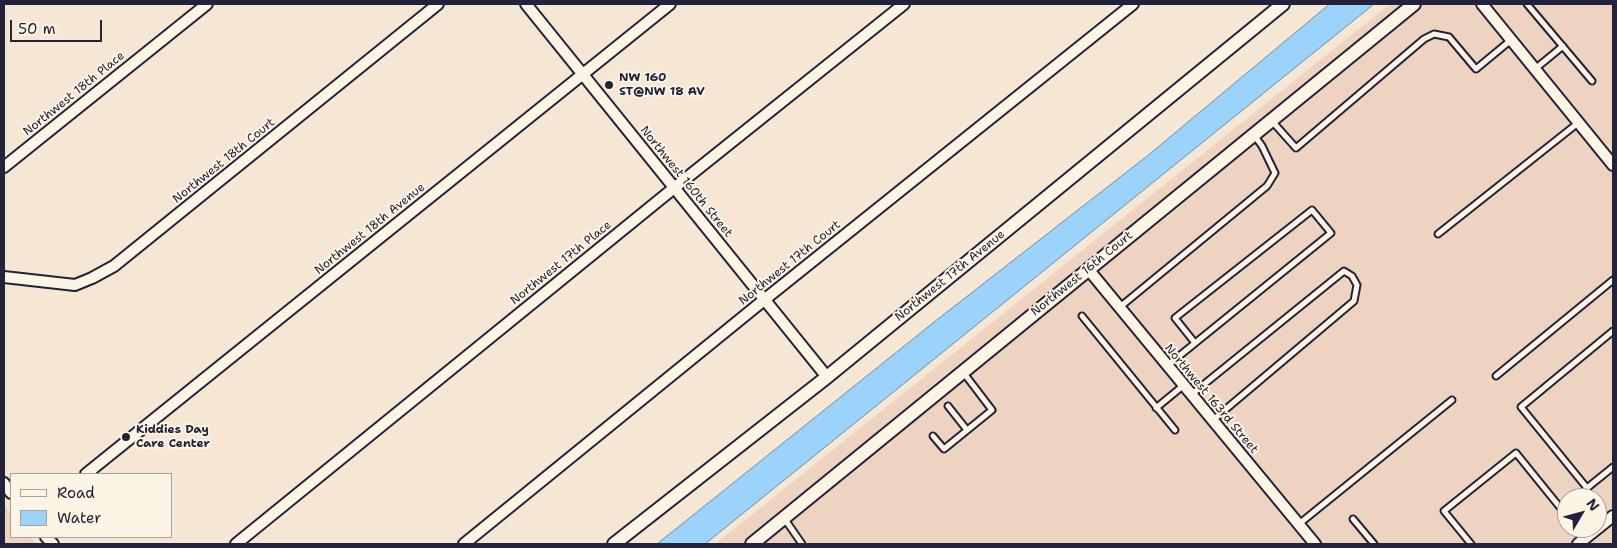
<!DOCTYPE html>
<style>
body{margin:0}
#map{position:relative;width:1617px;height:548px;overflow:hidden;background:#f6e6d4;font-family:"Shantell Sans",sans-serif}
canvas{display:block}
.frame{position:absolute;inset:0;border:5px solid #22223b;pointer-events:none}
.legend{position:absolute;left:10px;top:473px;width:162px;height:65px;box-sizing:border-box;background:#fcf5e5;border:1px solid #a5a1a1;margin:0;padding:6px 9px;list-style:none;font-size:15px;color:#22223b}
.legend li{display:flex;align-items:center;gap:10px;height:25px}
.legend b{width:25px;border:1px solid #a5a1a1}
.north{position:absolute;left:1557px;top:488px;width:50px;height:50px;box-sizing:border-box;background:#fcf5e5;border:1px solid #a5a1a1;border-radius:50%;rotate:53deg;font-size:14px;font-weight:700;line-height:20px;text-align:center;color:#22223b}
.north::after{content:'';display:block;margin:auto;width:18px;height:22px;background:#22223b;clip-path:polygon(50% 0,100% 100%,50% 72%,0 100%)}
.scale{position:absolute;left:10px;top:20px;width:92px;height:22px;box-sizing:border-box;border:2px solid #22223b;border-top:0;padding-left:6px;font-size:15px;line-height:18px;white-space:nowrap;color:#22223b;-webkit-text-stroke:4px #fcf5e5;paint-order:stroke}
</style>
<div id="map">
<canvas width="1617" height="548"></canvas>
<div class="frame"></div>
<ul class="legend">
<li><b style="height:6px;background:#fcf5e5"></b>Road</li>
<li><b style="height:14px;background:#9bd3fb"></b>Water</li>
</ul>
<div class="north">N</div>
<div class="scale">50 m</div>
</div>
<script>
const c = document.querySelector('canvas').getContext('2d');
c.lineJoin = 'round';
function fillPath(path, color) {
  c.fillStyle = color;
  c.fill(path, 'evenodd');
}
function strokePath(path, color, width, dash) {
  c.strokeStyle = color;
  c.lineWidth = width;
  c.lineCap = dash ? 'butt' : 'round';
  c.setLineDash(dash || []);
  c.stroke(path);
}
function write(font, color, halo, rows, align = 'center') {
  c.font = font + ' "Shantell Sans",sans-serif';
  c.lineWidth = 4;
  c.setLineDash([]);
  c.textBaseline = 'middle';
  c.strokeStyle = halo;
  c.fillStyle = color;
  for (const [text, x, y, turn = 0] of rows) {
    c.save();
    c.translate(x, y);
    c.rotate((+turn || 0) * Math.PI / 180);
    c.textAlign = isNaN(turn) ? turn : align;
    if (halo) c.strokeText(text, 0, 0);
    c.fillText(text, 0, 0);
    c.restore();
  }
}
fillPath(new Path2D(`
 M1390,4H1613V544H715ZM1567,498H1597V528H1567Z
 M4,504L11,514V537H30L36,544H4Z`), '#eed4c0');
const water = new Path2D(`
 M1330,4H1374L705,544H657L938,319L1146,157Z`);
fillPath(water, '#9bd3fb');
strokePath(water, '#6b8cae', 1);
const service = new Path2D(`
 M1527,4L1592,81
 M1535,69L1563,46
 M1271,120L1296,148L1424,39L1434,34L1449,37L1476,69L1511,40
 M1438,234L1578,123
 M1120,307L1267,186L1275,173L1262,146L1254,135
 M1082,316L1175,430
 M1613,331L1521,407L1587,488L1613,467
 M1168,365L1331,233L1312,210L1175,318L1195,343
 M1496,376L1613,280
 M1192,394L1344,271L1352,276L1357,285L1354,301L1213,420
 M948,406L967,430
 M1156,408L1184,385
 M933,436L944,449L992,410L963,372
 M784,518L802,544
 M1353,519L1374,544
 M1299,524L1452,400
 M1577,528L1585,539
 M1471,544L1444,511L1516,453L1567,516`);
const minor = new Path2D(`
 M526,4L827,377
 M1482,4L1613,165
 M4,167L207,4
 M1088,269L1315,544
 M4,277L75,285L92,278L114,266L438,4
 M86,474L670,4
 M4,483L11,493
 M46,537L53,544
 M236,544L674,188L904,4
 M464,544L764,300L1133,4
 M1578,544L1613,516`);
const tertiary = new Path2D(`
 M614,544L827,377L1283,4
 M752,544L1414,4`);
strokePath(service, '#22223b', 9);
strokePath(minor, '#22223b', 14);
strokePath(tertiary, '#22223b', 16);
strokePath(service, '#fcf5e5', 5);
strokePath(minor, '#fcf5e5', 10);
strokePath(tertiary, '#fcf5e5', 12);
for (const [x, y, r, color] of [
 [609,85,5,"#22223b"],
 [126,437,5,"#22223b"]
]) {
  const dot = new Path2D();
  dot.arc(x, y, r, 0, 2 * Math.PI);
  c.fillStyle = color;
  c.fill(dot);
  strokePath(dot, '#fcf5e5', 2);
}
write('bold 12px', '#22223b', '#fcf5e5', [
 ["NW 160",619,78],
 ["ST@NW 18 AV",619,92],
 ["Kiddies Day",136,430],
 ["Care Center",136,444]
], 'left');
write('12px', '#22223b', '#fcf5e5', [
 ["Northwest 18th Place",74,94,-39],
 ["Northwest 18th Court",224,161,-39],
 ["Northwest 160th Street",686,182,51],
 ["Northwest 18th Avenue",370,229,-39],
 ["Northwest 17th Place",561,263,-39],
 ["Northwest 17th Court",790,263,-39],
 ["Northwest 16th Court",1082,274,-39],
 ["Northwest 17th Avenue",950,276,-39],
 ["Northwest 163rd Street",1211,399,50]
]);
</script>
